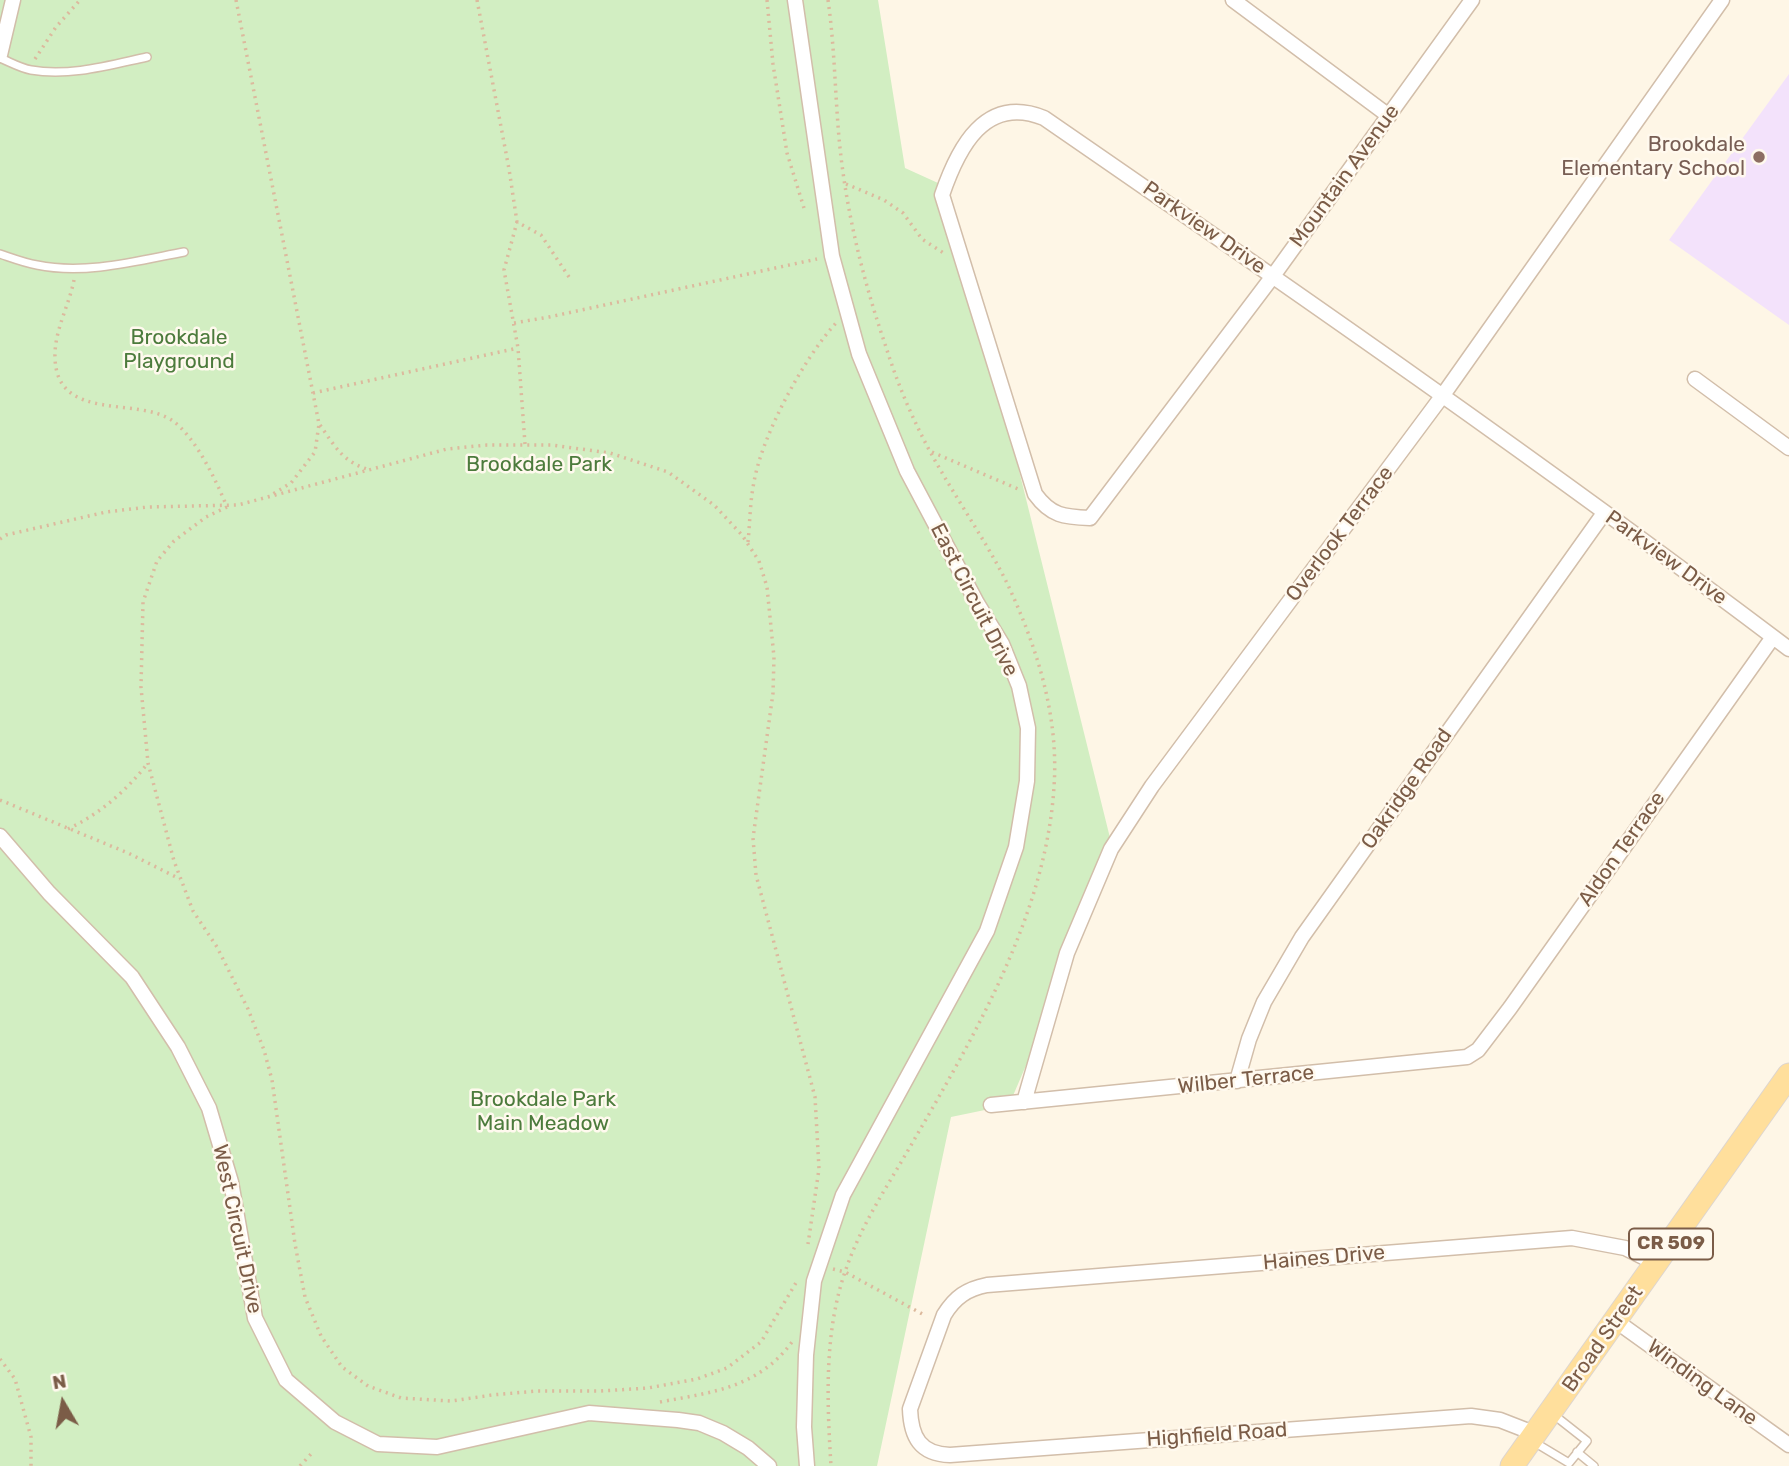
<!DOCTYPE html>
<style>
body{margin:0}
#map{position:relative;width:1789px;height:1466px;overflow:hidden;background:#fef6e6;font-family:Rubik,sans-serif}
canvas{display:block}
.north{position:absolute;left:28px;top:1368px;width:70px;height:70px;-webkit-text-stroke:5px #fff9ee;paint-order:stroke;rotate:350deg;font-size:19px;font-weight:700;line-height:28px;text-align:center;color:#7b5c47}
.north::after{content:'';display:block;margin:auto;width:24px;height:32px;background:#7b5c47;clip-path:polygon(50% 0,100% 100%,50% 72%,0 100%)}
</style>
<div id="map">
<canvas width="1789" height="1466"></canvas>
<div class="north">N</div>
</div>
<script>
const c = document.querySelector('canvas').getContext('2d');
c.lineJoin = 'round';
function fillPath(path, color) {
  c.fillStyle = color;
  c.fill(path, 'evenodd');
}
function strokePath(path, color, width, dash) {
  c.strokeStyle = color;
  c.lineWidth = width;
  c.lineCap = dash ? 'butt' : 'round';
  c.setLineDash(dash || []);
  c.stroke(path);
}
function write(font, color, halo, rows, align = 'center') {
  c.font = font + ' Rubik,sans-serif';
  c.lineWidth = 5;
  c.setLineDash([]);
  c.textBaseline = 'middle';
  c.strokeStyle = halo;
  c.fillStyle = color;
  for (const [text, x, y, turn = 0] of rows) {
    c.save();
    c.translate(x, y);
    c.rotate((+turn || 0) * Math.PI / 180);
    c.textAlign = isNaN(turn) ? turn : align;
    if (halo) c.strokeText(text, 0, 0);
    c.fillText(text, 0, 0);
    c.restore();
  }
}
fillPath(new Path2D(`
 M1789,74V325L1669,240Z`), '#f3e2fb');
fillPath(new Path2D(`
 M0,0H878L905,168L949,188L1115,858L1009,1105L951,1117L877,1466H0Z`), '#d2eec2');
const lane = new Path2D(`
 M0,58C10,62 20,68 31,70C69,77 110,65 147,57
 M0,254C12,258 25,263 37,265C85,275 137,261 184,252
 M1534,1442L1569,1463L1587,1441L1554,1415
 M1577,1452L1594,1466`);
const street = new Path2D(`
 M795,0L832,256L859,354L907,471L977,603L1002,644L1019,686L1028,728L1027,781L1016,847L987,931L843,1195L814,1281L806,1355L804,1427L807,1466
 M1233,0L1389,116
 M1472,0L1273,276L1090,518C1064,517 1051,516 1035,494L942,195C958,148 985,94 1044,118C1295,291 1546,465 1789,649
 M0,55L13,0
 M1695,379L1789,448
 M0,836L49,893L132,977L178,1047L209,1108L231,1182L255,1318L286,1380L335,1422L378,1444L437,1447L589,1413L678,1420L699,1423L723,1433L748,1448L769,1466
 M1237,1081L1249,1039L1264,1002L1302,937L1604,513
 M1024,1102L1067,953L1111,849L1152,786L1443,395L1722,0
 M991,1105L1467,1057L1478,1050L1510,1008L1773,637
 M1616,1321L1789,1445
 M1536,1434L1500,1420L1471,1416L950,1455C920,1454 911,1437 910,1409L944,1315C955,1297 967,1289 987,1285L1572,1238L1625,1248L1657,1264`);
const primary = new Path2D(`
 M1512,1466L1789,1075`);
strokePath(lane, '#d2beaa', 10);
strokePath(street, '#d2beaa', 17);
strokePath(primary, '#ddd5cf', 25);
strokePath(new Path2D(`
 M236,0L319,424L315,452L291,483L268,497
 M477,0L509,169L517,222
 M767,0L773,64L787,153L804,208
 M828,0C835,49 835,99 840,148C847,215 864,283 886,347C895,376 907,406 921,434C946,485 982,533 1007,583C1037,647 1059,716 1054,787C1046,913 976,1033 914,1140C889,1184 861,1224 845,1272C824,1333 827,1402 831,1466
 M35,59L56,27L80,0
 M846,184L884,200L903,213L922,239L945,254
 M74,280C69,306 54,331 55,358C57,423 138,396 173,421C196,438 216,480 227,507
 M514,323L549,317L817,259
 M313,393L518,348
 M320,425C336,448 343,462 370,470
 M525,444L518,348L504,270L517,222L541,235L569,277
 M932,452L1018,489
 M227,507L206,517L174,541L157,561L143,602L141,687L148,763L174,861L193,911L217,947L248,1009L264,1050L272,1080L295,1244L305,1297L321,1336L342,1367L368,1386L401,1398L451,1401L492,1395L537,1391H601L648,1388L697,1379L727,1368L761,1342L797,1281
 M0,539L6,535L106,512L148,507L238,505L447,449L487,445H551L610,453L668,472L714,505L742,535L759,561L767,587L774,657L773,693L753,838L756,875L815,1097L819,1169L808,1244
 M748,542C750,522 750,501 754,482C762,435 804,358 836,323
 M0,800L128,853L180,879
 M68,829C101,813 126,791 148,763
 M833,1269L845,1272L926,1316
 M0,1359L15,1379L31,1437V1466
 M660,1402C713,1392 758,1388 792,1342
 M300,1466L311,1454`), '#dcb99d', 3.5, [2, 5]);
strokePath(lane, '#fff', 7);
strokePath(street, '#fff', 14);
strokePath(primary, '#ffdf9c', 23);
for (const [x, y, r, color] of [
 [1759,157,7,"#8d6e63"]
]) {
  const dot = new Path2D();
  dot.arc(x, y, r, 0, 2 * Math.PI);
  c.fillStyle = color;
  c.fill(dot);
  strokePath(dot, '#fff9ee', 2.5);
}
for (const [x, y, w] of [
 [1671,1244,84]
]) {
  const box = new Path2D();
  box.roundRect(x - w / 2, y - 15.5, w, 31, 5);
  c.fillStyle = '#fff9ee';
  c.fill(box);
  strokePath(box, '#7b5c47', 2);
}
write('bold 19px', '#7b5c47', null, [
 ["CR 509",1671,1244]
]);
write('21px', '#785e54', '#fff9ee', [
 ["Brookdale",1745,145],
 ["Elementary School",1745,169]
], 'right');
write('21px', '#7b5c47', '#fff9ee', [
 ["Mountain Avenue",1345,176,-54],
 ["Parkview Drive",1204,228,35],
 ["Overlook Terrace",1340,534,-53],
 ["Parkview Drive",1666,558,36],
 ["East Circuit Drive",974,600,63],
 ["Oakridge Road",1407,789,-55],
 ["Aldon Terrace",1622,849,-55],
 ["Wilber Terrace",1246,1080,-6],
 ["West Circuit Drive",237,1229,78],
 ["Haines Drive",1324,1258,-5],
 ["Broad Street",1603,1339,-55],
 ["Winding Lane",1702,1383,36],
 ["Highfield Road",1217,1435,-4]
]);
write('21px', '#4c7b3c', '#fff9ee', [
 ["Brookdale",179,338],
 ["Playground",179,362],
 ["Brookdale Park",539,465],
 ["Brookdale Park",543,1100],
 ["Main Meadow",543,1124]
]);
</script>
